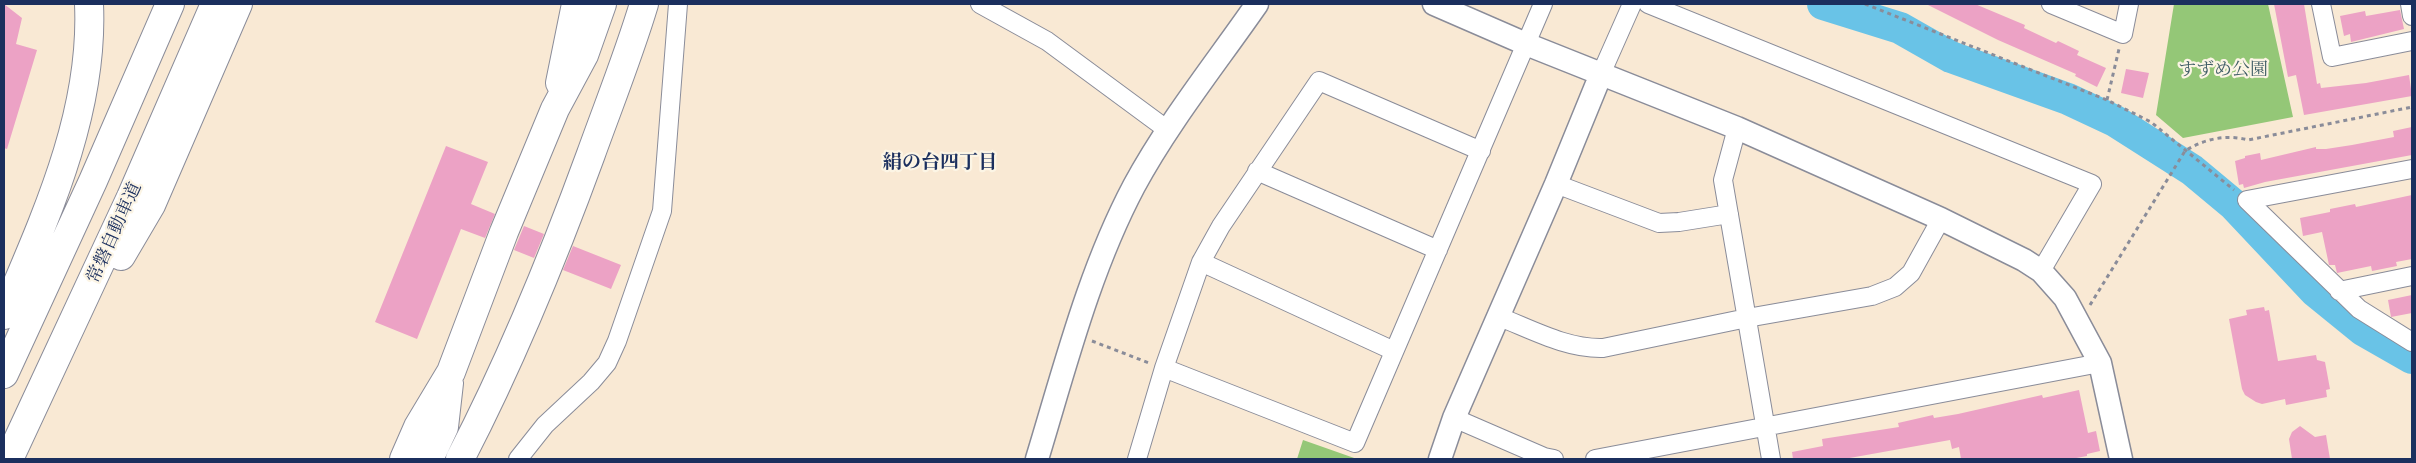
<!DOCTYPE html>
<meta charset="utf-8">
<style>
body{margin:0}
#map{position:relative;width:2416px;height:463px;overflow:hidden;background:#f9e9d4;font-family:Alegreya,serif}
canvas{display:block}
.frame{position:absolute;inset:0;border:5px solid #1b2f5e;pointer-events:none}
</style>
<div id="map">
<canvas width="2416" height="463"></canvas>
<div class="frame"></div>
</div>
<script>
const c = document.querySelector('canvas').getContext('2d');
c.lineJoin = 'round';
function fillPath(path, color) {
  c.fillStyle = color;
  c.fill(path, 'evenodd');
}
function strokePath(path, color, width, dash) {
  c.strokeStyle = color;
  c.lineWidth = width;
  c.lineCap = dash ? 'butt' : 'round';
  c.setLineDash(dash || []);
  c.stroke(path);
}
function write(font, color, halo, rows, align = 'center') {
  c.font = font + ' Alegreya,"Noto Serif JP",serif';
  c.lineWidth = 4.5;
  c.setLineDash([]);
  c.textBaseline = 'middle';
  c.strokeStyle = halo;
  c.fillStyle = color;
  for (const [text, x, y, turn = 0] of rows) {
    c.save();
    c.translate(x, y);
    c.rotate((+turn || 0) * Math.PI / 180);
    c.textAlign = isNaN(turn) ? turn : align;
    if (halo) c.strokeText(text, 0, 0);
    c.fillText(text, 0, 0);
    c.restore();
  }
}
fillPath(new Path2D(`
 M2174,4H2268L2293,117L2183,138L2156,115Z
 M1303,440L1357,459H1297Z`), '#94c777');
strokePath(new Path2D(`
 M1823,4L1900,28L1951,57L2068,99L2115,121L2192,170L2234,205L2315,291L2363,330L2412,358`), '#69c3e7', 32);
fillPath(new Path2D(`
 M4,4L22,18L16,44L37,50L7,149L4,148Z
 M1926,4H1975L2025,25L2024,28L2056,43L2058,41L2079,51L2077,55L2106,68L2097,87L2075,76L2076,74L1998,40Z
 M2274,4H2304L2317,84L2320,83L2321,88L2366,83L2409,75L2412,96L2304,115L2296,75L2288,77Z
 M2400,10L2404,29L2351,42L2350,34L2344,36L2340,16L2365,11L2366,16Z
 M2126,69L2149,73L2143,98L2121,93Z
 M2412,127V155L2265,182L2244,188L2243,184L2239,185L2235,161L2245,158V156L2260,153L2261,160L2316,147V149H2326L2352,145L2394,137L2393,131Z
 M446,146L488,162L471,204L495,214L485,238L461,229L417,339L375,322Z
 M2412,195V259L2396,262L2397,266L2372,271L2371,266L2337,273L2335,265H2329L2322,232L2303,236L2300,218L2330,212V209L2355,204L2356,207Z
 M524,226L544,234L534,258L514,250Z
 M573,246L621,265L611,289L563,270Z
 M2412,295V313L2391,317L2388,300Z
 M2264,307L2265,311L2269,310L2278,361L2316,355L2317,360L2325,362L2330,389L2326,390L2327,397L2286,405L2285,399L2262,404L2256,402L2245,395L2242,389L2229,319L2247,315L2246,310Z
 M2079,390L2088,433L2096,431L2100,451L2087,454V456L2071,459H1961L1959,447L1952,449L1950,440L1844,459H1793L1792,452L1823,446L1822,439L1899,427L1898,423L1933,415L1934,418L1958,414L2042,395L2043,398Z
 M2300,426L2315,437L2326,435L2330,459H2292L2289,439L2292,432Z`), '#eca2c5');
const minor = new Path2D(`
 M980,4L1047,41L1169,131
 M1648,4L2092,184L2041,271
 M2051,4L2123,34L2129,4
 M2321,4L2332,57L2412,41
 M2410,4L2412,16
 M1601,74L1632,4
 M1737,128L1723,180L1771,459
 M1257,171L1438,250
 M1556,184L1659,223L1679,222L1729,214
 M2247,200L2359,309L2412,342
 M2247,200L2412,169
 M1201,262L1394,351
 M2339,291L2412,276
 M1497,316C1531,329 1566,349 1603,348L1747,318L1872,296L1895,287L1911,273L1941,219
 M1164,368L1355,443L1543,4
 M1454,418L1544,457L1554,459
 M518,459L545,425L591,382L607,363L617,341L662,211L678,4
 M1137,459L1164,368L1201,262L1221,226L1319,81L1481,151
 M1595,459L2100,363`);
const tertiary = new Path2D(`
 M1434,4L1526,44L1737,128L1941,219L2024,260L2041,271L2065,298L2100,363L2121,459
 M1037,459C1065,367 1089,271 1134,186C1168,123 1216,63 1257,4
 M1440,459L1454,418L1556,184L1601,74`);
const motorway = new Path2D(`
 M560,83L576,4
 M121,256L151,205L238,4
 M4,315C46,216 94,113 89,4
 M4,374L93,181L170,4
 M9,459L131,197L215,4
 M404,459L418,427L451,372L504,232L555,109L584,55L602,4
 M429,459L444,427L449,383
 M460,459C511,361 553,258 591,154C609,104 629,54 644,4`);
strokePath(minor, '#8a8c99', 20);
strokePath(tertiary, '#8a8c99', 25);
strokePath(motorway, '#8a8c99', 30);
strokePath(new Path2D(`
 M1865,4L2107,100L2151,122L2234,190
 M2107,100L2119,49
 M2090,305L2185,151C2204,139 2226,134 2248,140L2412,107
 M1092,341L1149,363`), '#8a8c99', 3, [4, 4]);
strokePath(minor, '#fff', 18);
strokePath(tertiary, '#fff', 22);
strokePath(motorway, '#fff', 28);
write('18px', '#3f5d66', '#fcf5e5', [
 ["すずめ公園",2223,71]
]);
write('18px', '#1b2f5e', '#fcf5e5', [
 ["常磐自動車道",115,233,-66]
]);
write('bold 19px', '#1b2f5e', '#fcf5e5', [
 ["絹の台四丁目",940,163]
]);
</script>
